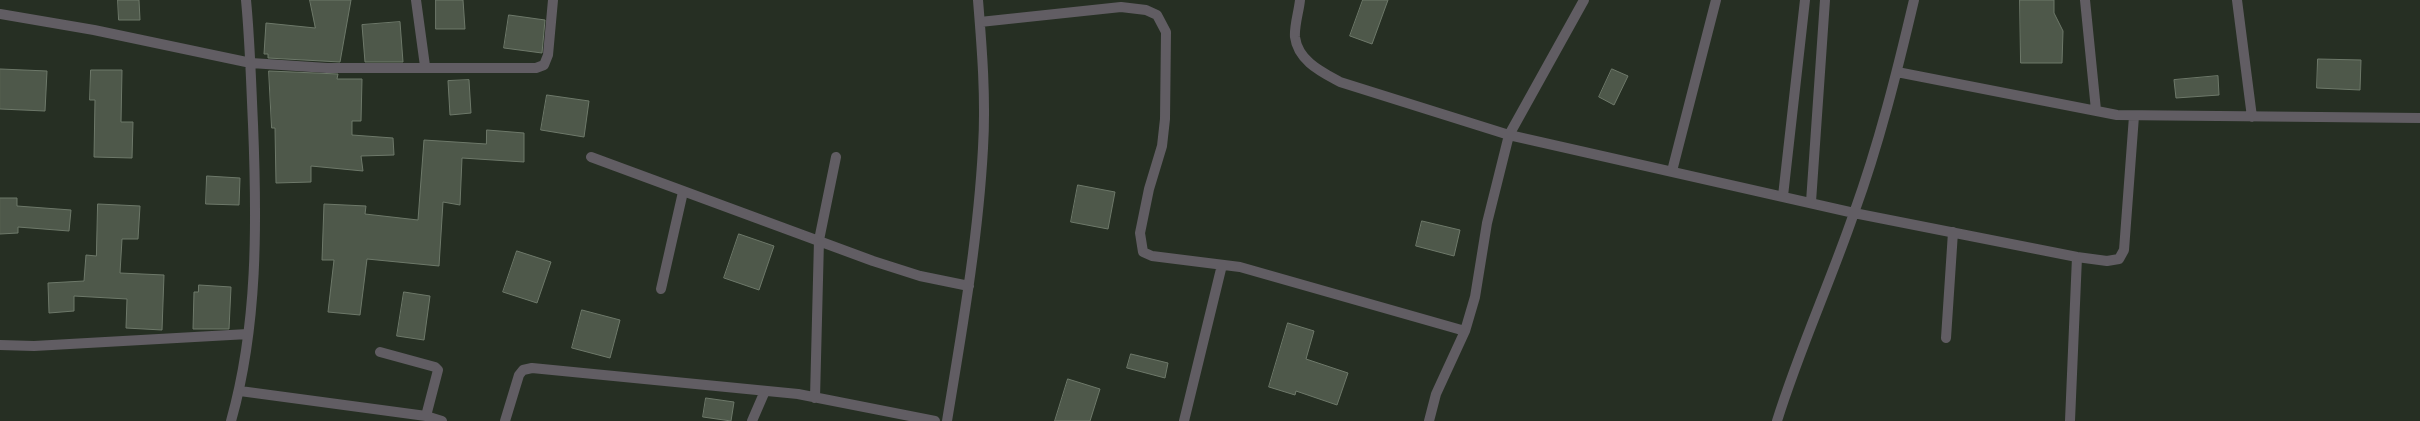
<!DOCTYPE html>
<style>
body{margin:0}
canvas{display:block;background:#262f23}
</style>
<canvas width="2420" height="421"></canvas>
<script>
const c = document.querySelector('canvas').getContext('2d');
c.lineJoin = 'round';
function fillPath(path, color) {
  c.fillStyle = color;
  c.fill(path, 'evenodd');
}
function strokePath(path, color, width, dash) {
  c.strokeStyle = color;
  c.lineWidth = width;
  c.lineCap = dash ? 'butt' : 'round';
  c.setLineDash(dash || []);
  c.stroke(path);
}
const building = new Path2D(`
 M118,0H139L140,20H119Z
 M310,0H351L340,62L268,58V54H264L266,23L315,28Z
 M436,0H463L465,29H436Z
 M1363,0H1388L1372,44L1350,36Z
 M2020,0H2054V13L2063,31L2062,63H2021Z
 M509,15L545,20L542,53L504,48Z
 M400,22L403,62H365L362,25Z
 M2318,59L2361,60L2360,90L2317,88Z
 M0,69L47,71L45,111L0,109Z
 M1612,69L1628,76L1614,105L1599,97Z
 M91,70H122L121,122H133L132,158L94,157L95,100H90Z
 M269,71L338,74L337,79H362L361,121H352V135L393,138L394,155L361,156L363,171L311,166V182L276,183L275,128H272Z
 M2218,76L2219,95L2176,98L2174,80Z
 M469,80L471,113L450,115L448,81Z
 M547,95L589,101L584,137L541,130Z
 M487,130L524,133V162L462,158L460,205L443,202L439,266L367,259L360,315L328,312L334,260H322L324,204L366,206L365,214L418,220L424,140L486,144Z
 M207,176L240,178L239,205L206,204Z
 M1078,185L1115,192L1108,229L1071,222Z
 M0,198H17V206L71,210L69,231L18,227V233L0,234Z
 M98,204L140,206L138,239H122L120,273L164,275L162,330L126,328L127,299L74,296V311L49,313L48,283L84,281L86,255L96,256Z
 M1422,221L1460,230L1454,256L1416,246Z
 M739,234L774,246L759,290L724,278Z
 M517,251L551,262L537,303L503,292Z
 M199,285L231,287L229,329H193L194,292H198Z
 M404,292L430,296L424,340L397,336Z
 M582,310L620,320L610,358L572,348Z
 M1288,323L1314,331L1306,359L1348,373L1337,405L1296,391L1295,395L1269,387Z
 M1131,354L1168,363L1165,378L1127,368Z
 M1068,379L1100,389L1090,421H1055Z
 M706,398L734,402L731,421L703,417Z`);
fillPath(building, '#4e584a');
strokePath(building, '#6d7869', 1);
strokePath(new Path2D(`
 M416,0L425,66
 M1300,0C1299,11 1294,26 1295,37C1298,61 1322,72 1340,82L1509,135L1854,213L2077,257L2107,261L2119,259L2124,250L2134,116
 M2085,0L2096,110
 M2237,0L2252,117
 M0,14L94,30L251,63L327,68H536L544,65L548,55L553,0
 M980,22L1121,7L1146,10L1157,15L1166,32L1165,119L1162,146L1149,189L1140,233L1143,252L1152,256L1240,267L1465,331
 M1897,72L2117,115L2420,118
 M591,157L873,261L920,276L969,286
 M1672,171L1716,0
 M1783,196L1805,0
 M1811,202L1825,0
 M661,289L683,192
 M1946,338L1953,232
 M0,345L34,346L248,334
 M380,352L435,367L438,370L426,416
 M240,391L426,416L442,421
 M815,398L819,240L836,157
 M231,421C258,326 257,222 253,124C251,82 250,41 246,0
 M505,421L519,375L523,370L532,368L798,394L935,421
 M752,421L765,391
 M947,421C962,330 978,240 983,148C986,99 982,49 978,0
 M1184,421L1222,265
 M1429,421L1436,394L1465,331L1475,297L1487,223L1509,135L1584,0
 M1777,421C1799,350 1830,283 1854,213C1879,144 1897,72 1914,0
 M2070,421L2077,257`), '#615d63', 10);
</script>
